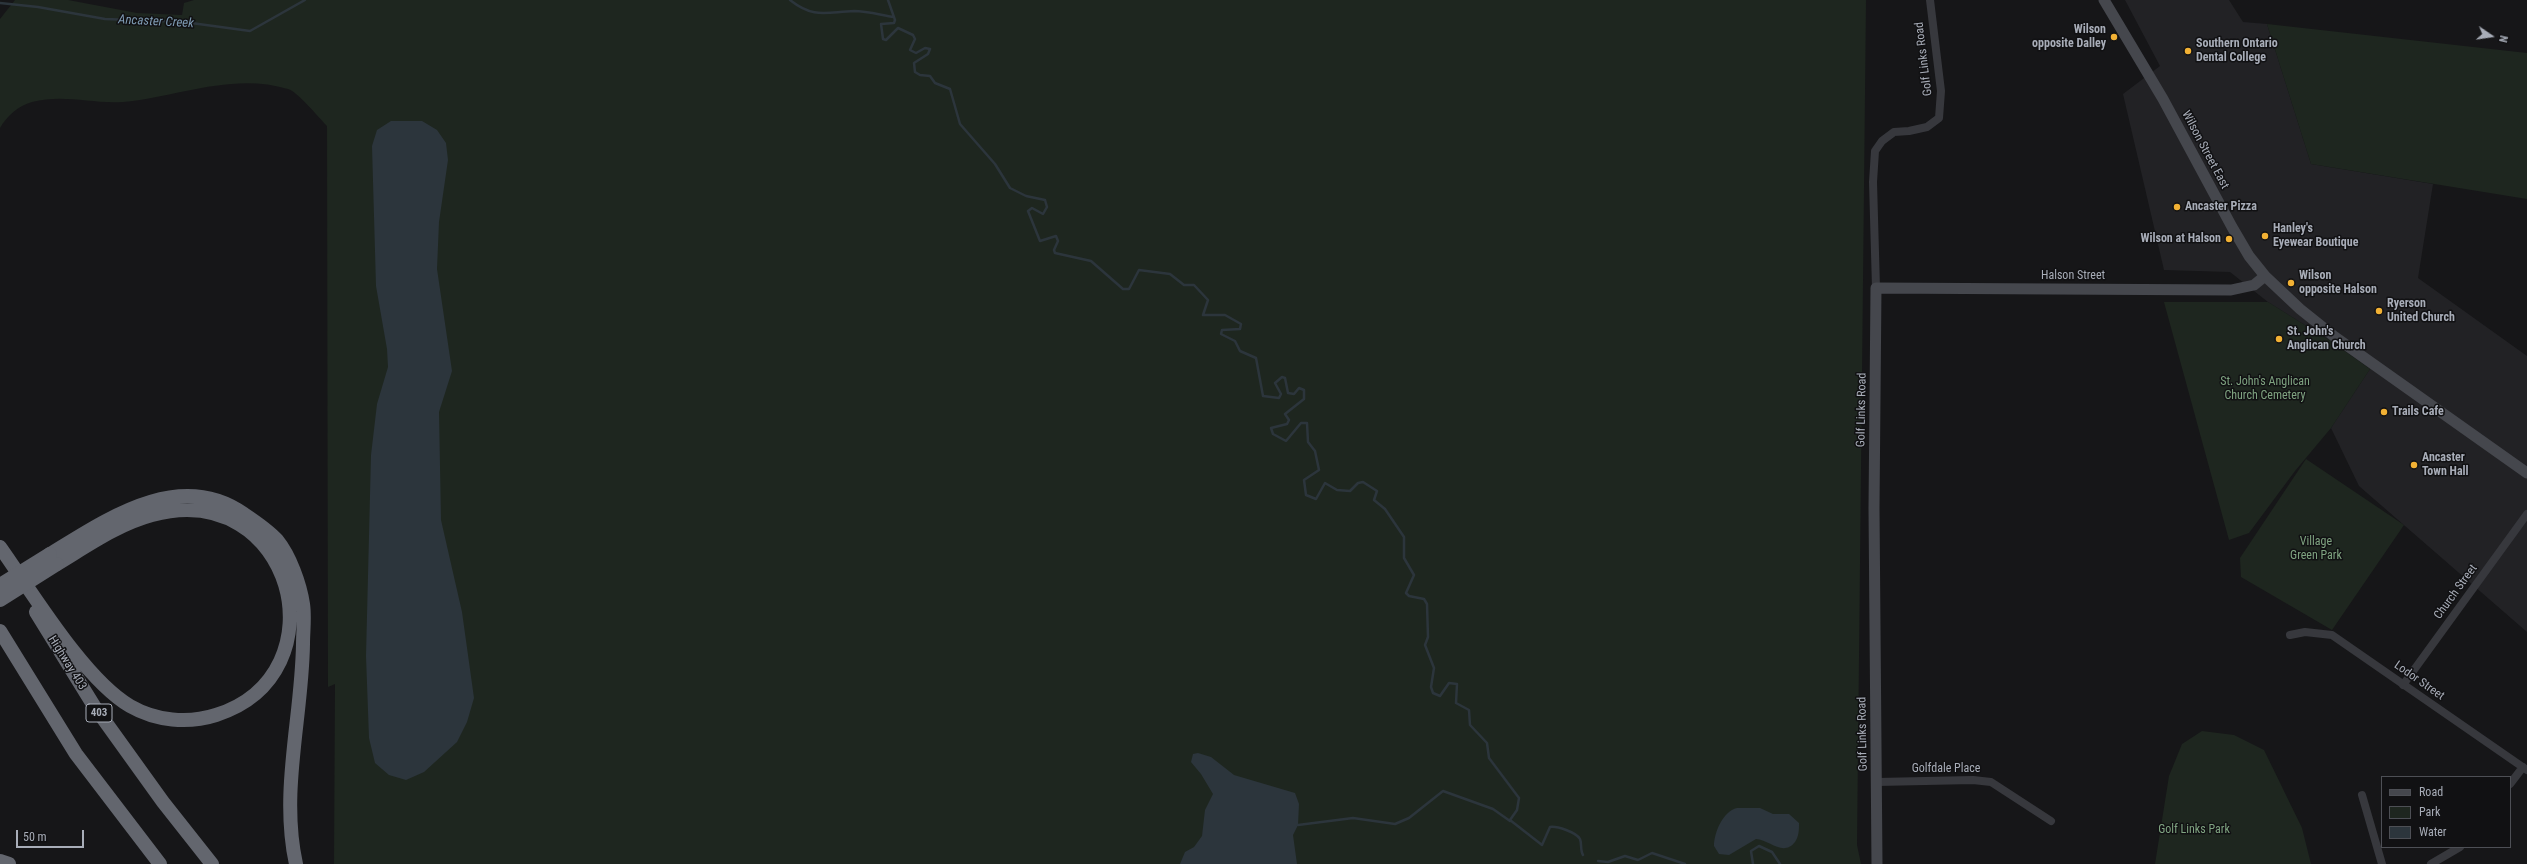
<!DOCTYPE html>
<style>
body{margin:0}
#map{position:relative;width:2527px;height:864px;overflow:hidden;background:#161618;font-family:"Roboto Condensed",sans-serif}
canvas{display:block}
.legend{position:absolute;left:2381px;top:776px;width:130px;height:72px;box-sizing:border-box;background:#111113;border:1px solid #4d4f55;margin:0;padding:5px 7px;list-style:none;font-size:12px;color:#a8adb8}
.legend li{display:flex;align-items:center;gap:8px;height:20px}
.legend b{width:20px;border:1px solid #4d4f55}
.north{position:absolute;left:2471px;top:16px;width:40px;height:40px;-webkit-text-stroke:3px #111113;paint-order:stroke;rotate:103deg;font-size:11px;font-weight:700;line-height:16px;text-align:center;color:#a8adb8}
.north::after{content:'';display:block;margin:auto;width:14px;height:18px;background:#a8adb8;clip-path:polygon(50% 0,100% 100%,50% 72%,0 100%)}
.scale{position:absolute;left:16px;top:830px;width:68px;height:18px;box-sizing:border-box;border:2px solid #a8adb8;border-top:0;padding-left:5px;font-size:12px;line-height:14px;white-space:nowrap;color:#a8adb8;-webkit-text-stroke:3px #111113;paint-order:stroke}
</style>
<div id="map">
<canvas width="2527" height="864"></canvas>
<ul class="legend">
<li><b style="height:5px;background:#45474d"></b>Road</li>
<li><b style="height:11px;background:#1e261f"></b>Park</li>
<li><b style="height:11px;background:#2c353c"></b>Water</li>
</ul>
<div class="north">N</div>
<div class="scale">50 m</div>
</div>
<script>
const c = document.querySelector('canvas').getContext('2d');
c.lineJoin = 'round';
function fillPath(path, color) {
  c.fillStyle = color;
  c.fill(path, 'evenodd');
}
function strokePath(path, color, width, dash) {
  c.strokeStyle = color;
  c.lineWidth = width;
  c.lineCap = dash ? 'butt' : 'round';
  c.setLineDash(dash || []);
  c.stroke(path);
}
function write(font, color, halo, rows, align = 'center') {
  c.font = font + ' "Roboto Condensed",sans-serif';
  c.lineWidth = 3;
  c.setLineDash([]);
  c.textBaseline = 'middle';
  c.strokeStyle = halo;
  c.fillStyle = color;
  for (const [text, x, y, turn = 0] of rows) {
    c.save();
    c.translate(x, y);
    c.rotate((+turn || 0) * Math.PI / 180);
    c.textAlign = isNaN(turn) ? turn : align;
    if (halo) c.strokeText(text, 0, 0);
    c.fillText(text, 0, 0);
    c.restore();
  }
}
fillPath(new Path2D(`
 M2125,0H2229L2243,22L2267,24L2311,164L2433,184L2418,278L2527,356V632L2359,486L2331,428L2370,369L2332,342L2268,302L2230,272L2164,270L2123,94L2160,66Z`), '#222225');
fillPath(new Path2D(`
 M15,0H68L137,13L182,15L184,3L194,0H1866L1857,845L1861,864H334L335,684L328,687L327,126C319,118 298,92 288,89C233,72 177,97 123,102C91,104 64,94 32,102C18,106 7,116 0,128V19Z
 M2267,24L2527,53V199L2311,164Z
 M2164,302H2268L2332,342L2370,369L2331,428L2295,471L2249,533L2229,540Z
 M2306,459L2404,525L2332,630L2241,577L2240,558Z
 M2202,731L2234,735L2264,750L2302,828L2311,864H2155L2169,776L2182,744Z`), '#1e261f');
fillPath(new Path2D(`
 M391,121H422L437,130L446,143L448,160L439,222L437,269L452,371L439,412L441,520L462,612L474,698L467,722L457,742L424,772L406,780L389,775L375,763L369,738L366,656L371,455L377,404L388,367L387,349L376,286L372,146L377,130Z
 M1198,753L1211,757L1234,775L1295,793L1299,804L1298,825L1293,835L1297,864H1180L1185,852L1194,847L1202,836L1205,810L1213,794L1201,774L1191,762L1193,754Z
 M1737,808H1760L1773,814H1789L1799,823C1799,830 1799,836 1795,842C1783,857 1770,840 1756,839L1729,855L1719,854L1714,846C1714,833 1723,811 1737,808Z`), '#2c353c');
strokePath(new Path2D(`
 M790,0C814,19 826,12 854,11C867,11 881,15 894,17
 M888,0L895,20L894,23L881,24L883,39L886,40L898,28L913,35L915,39L910,50L916,53L925,48L930,49L928,54L914,63L915,72L920,75L930,76L935,83L950,89L960,124L995,164L1010,188L1026,196L1045,200L1047,207L1043,214L1032,208L1028,211L1040,241L1056,236L1058,241L1054,250L1055,253L1091,261L1123,289H1129L1139,270L1170,274L1184,285H1194L1208,300L1203,315H1225L1241,324L1240,329L1222,330L1221,334L1235,341L1240,351L1256,358L1263,396L1279,398L1281,394L1275,383L1282,377L1285,378L1288,393L1294,394L1299,388L1304,390V399L1285,414L1289,420L1287,424L1271,428L1273,434L1286,441L1301,423H1307L1308,442L1315,451L1319,470L1304,480L1306,495L1316,499L1325,483L1337,490L1350,491L1358,483L1363,482L1377,491L1374,500L1385,509L1404,537V558L1414,575L1406,593L1409,596L1424,599L1427,604L1428,637L1425,645L1434,668L1431,687L1433,693L1440,696L1449,683L1457,684L1456,703L1469,710L1470,725L1487,743L1489,758L1519,798L1517,810L1510,820L1542,845L1550,827C1557,826 1576,832 1580,839C1582,844 1580,850 1583,855
 M0,3L38,7L105,19L184,22L250,31L305,0
 M1298,825L1353,818L1395,824L1409,818L1443,791L1493,809L1510,821
 M1598,861L1608,862L1625,856L1638,860L1652,853L1685,864
 M1753,864L1751,851L1759,846L1772,852L1780,864`), '#2c353c', 2.5);
strokePath(new Path2D(`
 M1876,288L1873,182L1875,151L1882,141L1894,132L1909,131L1927,127L1939,118L1941,91L1930,0
 M2290,635L2305,632L2332,635L2527,770
 M2403,685L2527,514
 M1877,782L1973,780L1991,782L2051,821
 M2510,784L2523,767
 M2362,795L2382,864
 M2431,864L2460,847`), '#37383d', 8);
strokePath(new Path2D(`
 M2104,0L2163,99L2232,227L2249,256L2265,276L2300,309L2335,337L2527,473
 M1877,864L1874,508L1876,288L2231,290L2254,285L2265,276`), '#45474d', 11);
strokePath(new Path2D(`
 M0,547C32,592 84,679 130,706C156,721 188,724 216,715C345,674 293,477 152,515C118,524 87,546 57,564
 M50,554C106,520 179,468 244,514C256,522 268,530 277,540C290,556 300,584 303,604C305,617 303,631 303,644C302,717 280,792 296,864
 M36,612L94,706L163,802L212,864
 M0,631L76,754L160,864
 M0,861L9,864`), '#63666e', 14);
strokePath(new Path2D(`
 M0,585L50,554
 M0,600L57,564`), '#63666e', 14);
for (const [x, y, r, color] of [
 [2114,37,4,"#f2b134"],
 [2188,51,4,"#f2b134"],
 [2177,207,4,"#f2b134"],
 [2265,236,4,"#f2b134"],
 [2229,239,4,"#f2b134"],
 [2291,283,4,"#f2b134"],
 [2379,311,4,"#f2b134"],
 [2279,339,4,"#f2b134"],
 [2384,412,4,"#f2b134"],
 [2414,465,4,"#f2b134"]
]) {
  const dot = new Path2D();
  dot.arc(x, y, r, 0, 2 * Math.PI);
  c.fillStyle = color;
  c.fill(dot);
  strokePath(dot, '#111113', 1.5);
}
for (const [x, y, w] of [
 [99,713,26]
]) {
  const box = new Path2D();
  box.roundRect(x - w / 2, y - 9, w, 18, 3);
  c.fillStyle = '#111113';
  c.fill(box);
  strokePath(box, '#a8adb8', 1);
}
write('bold 11px', '#a8adb8', null, [
 ["403",99,713]
]);
write('bold 12px', '#a8adb8', '#111113', [
 ["Wilson",2106,30,"right"],
 ["opposite Dalley",2106,44,"right"],
 ["Southern Ontario",2196,44],
 ["Dental College",2196,58],
 ["Ancaster Pizza",2185,207],
 ["Hanley's",2273,229],
 ["Eyewear Boutique",2273,243],
 ["Wilson at Halson",2221,239,"right"],
 ["Wilson",2299,276],
 ["opposite Halson",2299,290],
 ["Ryerson",2387,304],
 ["United Church",2387,318],
 ["St. John's",2287,332],
 ["Anglican Church",2287,346],
 ["Trails Cafe",2392,412],
 ["Ancaster",2422,458],
 ["Town Hall",2422,472]
], 'left');
write('12px', '#a8adb8', '#111113', [
 ["Golf Links Road",1924,59,-97],
 ["Wilson Street East",2205,150,62],
 ["Halson Street",2073,276],
 ["Golf Links Road",1862,410,-89],
 ["Church Street",2456,592,-54],
 ["Highway 403",67,663,58],
 ["Lodor Street",2419,681,35],
 ["Golf Links Road",1863,734,-91],
 ["Golfdale Place",1946,769]
]);
write('12px', '#7fa381', '#111113', [
 ["St. John's Anglican",2265,382],
 ["Church Cemetery",2265,396],
 ["Village",2316,542],
 ["Green Park",2316,556],
 ["Golf Links Park",2194,830]
]);
write('italic 13px', '#7f9bb3', '#111113', [
 ["Ancaster Creek",156,22,3]
]);
</script>
